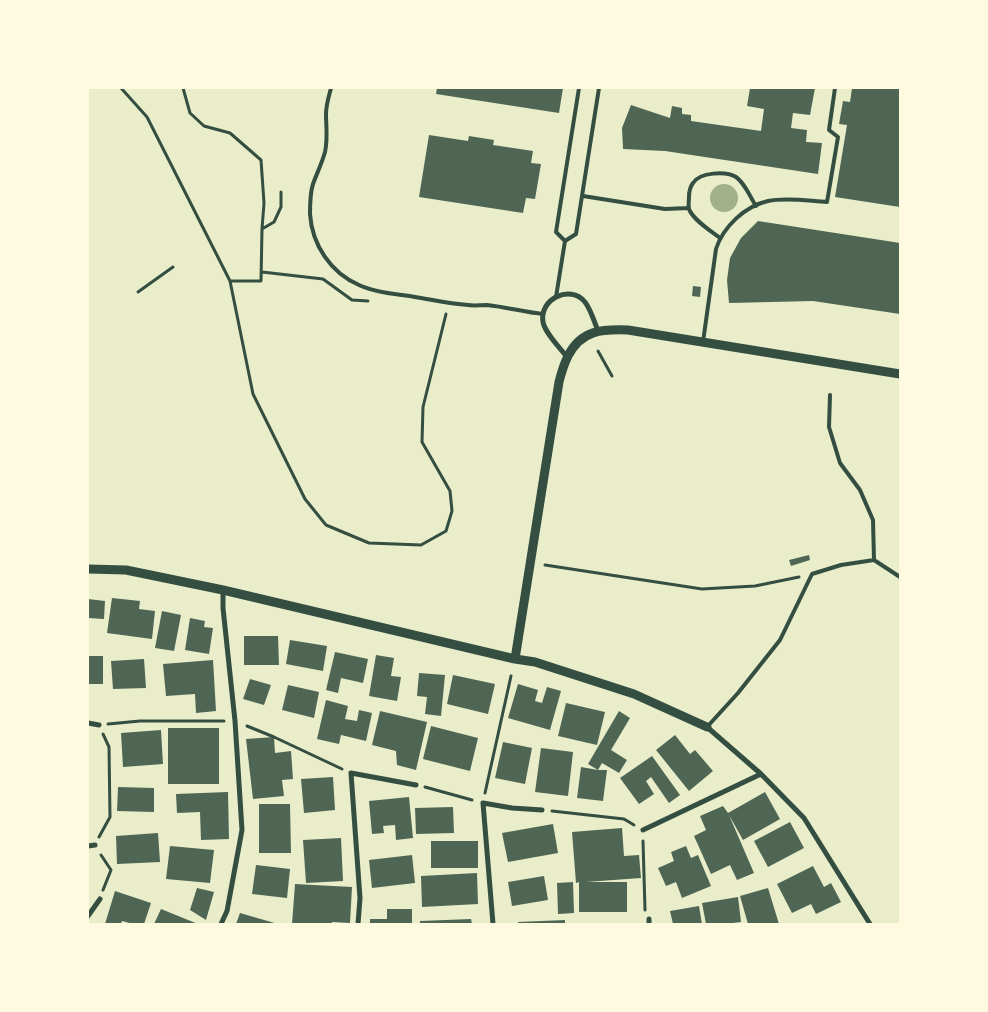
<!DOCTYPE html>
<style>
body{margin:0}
#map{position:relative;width:988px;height:1012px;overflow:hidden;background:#e9edc9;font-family:Signika,sans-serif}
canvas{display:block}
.frame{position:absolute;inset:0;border:89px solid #fefae0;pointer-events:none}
</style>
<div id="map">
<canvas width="988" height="1012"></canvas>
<div class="frame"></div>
</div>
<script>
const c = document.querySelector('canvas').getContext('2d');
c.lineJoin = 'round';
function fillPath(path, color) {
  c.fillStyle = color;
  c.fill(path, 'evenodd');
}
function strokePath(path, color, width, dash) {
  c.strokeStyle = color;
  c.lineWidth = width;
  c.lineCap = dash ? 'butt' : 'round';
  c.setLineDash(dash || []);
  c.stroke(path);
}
fillPath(new Path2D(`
 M710 198a14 14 0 1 1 28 0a14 14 0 1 1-28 0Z`), '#a3b18a');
fillPath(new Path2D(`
 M437,88H563L559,113L436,94Z
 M750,88H815L810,115L793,113L791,128L807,130L806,142L822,143L818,174L665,151L623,149L622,128L631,105L670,118L672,106L682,108V114L691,115V121L761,131L764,109L747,106Z
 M852,88H900V207L835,197L847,125L839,124L843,101L850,102Z
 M429,135L468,141L469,136L494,140L493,145L533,151L531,163L541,164L535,199L526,198L523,213L419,197Z
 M758,221L900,243V314L813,301L729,303L727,280L730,258L741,238Z
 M693,286L701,287L700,297L692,296Z
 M809,555L810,560L791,566L789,560Z
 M112,598L140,601L139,609L155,611L152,639L107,633Z
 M88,599L105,601L104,619L88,618Z
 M162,611L181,615L174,651L155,648Z
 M190,618L205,621L204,627L213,628L209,654L185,650Z
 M244,636H278L279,665H244Z
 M290,640L327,646L323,671L286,664Z
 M335,652L368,659L363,683L341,678L338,693L326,690Z
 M376,655L394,658L391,676L401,677L397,701L369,696Z
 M88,656H103V684H88Z
 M144,659L146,688L113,689L111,661Z
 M213,660L216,711L196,713L195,694L166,696L163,664Z
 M419,673L445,675L441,716L425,714L427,697L417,696Z
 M453,675L495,684L488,714L447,704Z
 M250,679L271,685L264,705L243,699Z
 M518,684L538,690L535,701L542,703L547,687L561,691L550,730L508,718Z
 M288,685L319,692L314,718L282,710Z
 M326,700L348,706L345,719L357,721L359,710L372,713L366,741L341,735L339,744L317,739Z
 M566,703L605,712L597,745L558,736Z
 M380,711L427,722L416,770L397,765L396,751L372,745Z
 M619,711L630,718L611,750L627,760L619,773L602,763L598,770L588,764Z
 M431,726L478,738L470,771L423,759Z
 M168,728H219V784H168Z
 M161,730L163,764L123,767L121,733Z
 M675,735L690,754L695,750L713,771L689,791L656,750Z
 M274,737L275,753L291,751L293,779L282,780L284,796L253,799L246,739Z
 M503,742L532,748L525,784L495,778Z
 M541,748L573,752L568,796L535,792Z
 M652,756L680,795L669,803L651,777L646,781L654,794L639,804L620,778Z
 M581,767L598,770H607L603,801L577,798Z
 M333,777L335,810L304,813L301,779Z
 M118,787L154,788V812L117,811Z
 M228,792L229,839L201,840L200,812L177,813L176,794Z
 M765,792L780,819L743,840L729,815L754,873L737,880L730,865L711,874L694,836L706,830L700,816L723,806L728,813Z
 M409,797L413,838L396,840L395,825L383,826L384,833L372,834L369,801Z
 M259,804H290L291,853H259Z
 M453,807L454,833L416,834L415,808Z
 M790,822L804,848L768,867L754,841Z
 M553,824L558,853L508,862L502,833Z
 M622,828L624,856L639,855L641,878L586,882H627V912H579V882L576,883L572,832Z
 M158,833L160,862L117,864L116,836Z
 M341,838L343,881L306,883L303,840Z
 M431,841H478V868H431Z
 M170,846L214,850L210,883L166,879Z
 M686,846L691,858L698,855L711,886L682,898L676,882L666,886L658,868L674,861L671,852Z
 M412,855L415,883L372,888L369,860Z
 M256,865L290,869L287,898L252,894Z
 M813,866L824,887L831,883L841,902L816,914L811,904L792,913L777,884Z
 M477,873L478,904L422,907L421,876Z
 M544,876L548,900L512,906L508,882Z
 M573,882L574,913L558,914L557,883Z
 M295,884L352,887L350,923L332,922V924H292Z
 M197,888L214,892L206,920L190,910Z
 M768,888L779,924H748L740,896Z
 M115,891L151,903L144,924H133L122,921L121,924H105Z
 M738,897L741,922L725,924H706L702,903Z
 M699,906L702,924H673L670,911Z
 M161,909L198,924H154Z
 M387,909H412V924H370V919H387Z
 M240,913L278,924H236Z
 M471,919L472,924H420V921Z
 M565,920V924H518V922Z`), '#4f6655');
strokePath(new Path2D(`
 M121,88L147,117L230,281L253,394L305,499L326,525L369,543L421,545L446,531L452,511L450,491L422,442L423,407L446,314
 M183,88L190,113L204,126L230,133L261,160L264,203L262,229L261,281H230
 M262,229L274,222L281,207V192
 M262,272L323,279L352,300L368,301
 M138,292L173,267
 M598,351L612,376
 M545,565L702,589L755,586L799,577
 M108,724L140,721H224
 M247,726L274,737L342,769
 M425,787L472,800
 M485,793L511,676
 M552,811L624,819L634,825
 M99,837L110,817L109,747L103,734
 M643,841L645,910
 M101,855L111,870L103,890`), '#344e41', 3);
strokePath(new Path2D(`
 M331,88C329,96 326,105 326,114C326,126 328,139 325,152C322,163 317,173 313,184C310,193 310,204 310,214C312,245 331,273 359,285C376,293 397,294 415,297C433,300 450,304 468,305C474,306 480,305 487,305C506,307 524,312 543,314
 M583,196L665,209L689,208
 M720,238C711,231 693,220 689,209C688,205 689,201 689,197C689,192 690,187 693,183C700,172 726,171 736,177C745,183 750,197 756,206
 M565,241L556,232L579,88
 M556,297L565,241L576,234L599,88
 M703,342L716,249C723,227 745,206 768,201C786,197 809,201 827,202L838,137L829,130L835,88
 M830,395L829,427L840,463L860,490L873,520L874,560
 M707,727L738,693L780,640L812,574L841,565L874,560L900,577`), '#344e41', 4);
strokePath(new Path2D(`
 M567,357C560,348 545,333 543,322C539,299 570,284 585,302C591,310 594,321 598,331
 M88,723L99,725
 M707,727L761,774L804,818L870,924
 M643,830L761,774
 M88,846L95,845
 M88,916L100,899
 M221,924L227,911L242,830L235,721L223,608V590
 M358,924L360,898L351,773L416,785
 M493,924L483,803L512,808L542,810
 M649,924V919`), '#344e41', 5);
strokePath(new Path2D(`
 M88,569L126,570L223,590L515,659L559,382C561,374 564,364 568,356C581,330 602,329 628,330L900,374
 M515,659L535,662L634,694L707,727`), '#344e41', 9);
</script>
